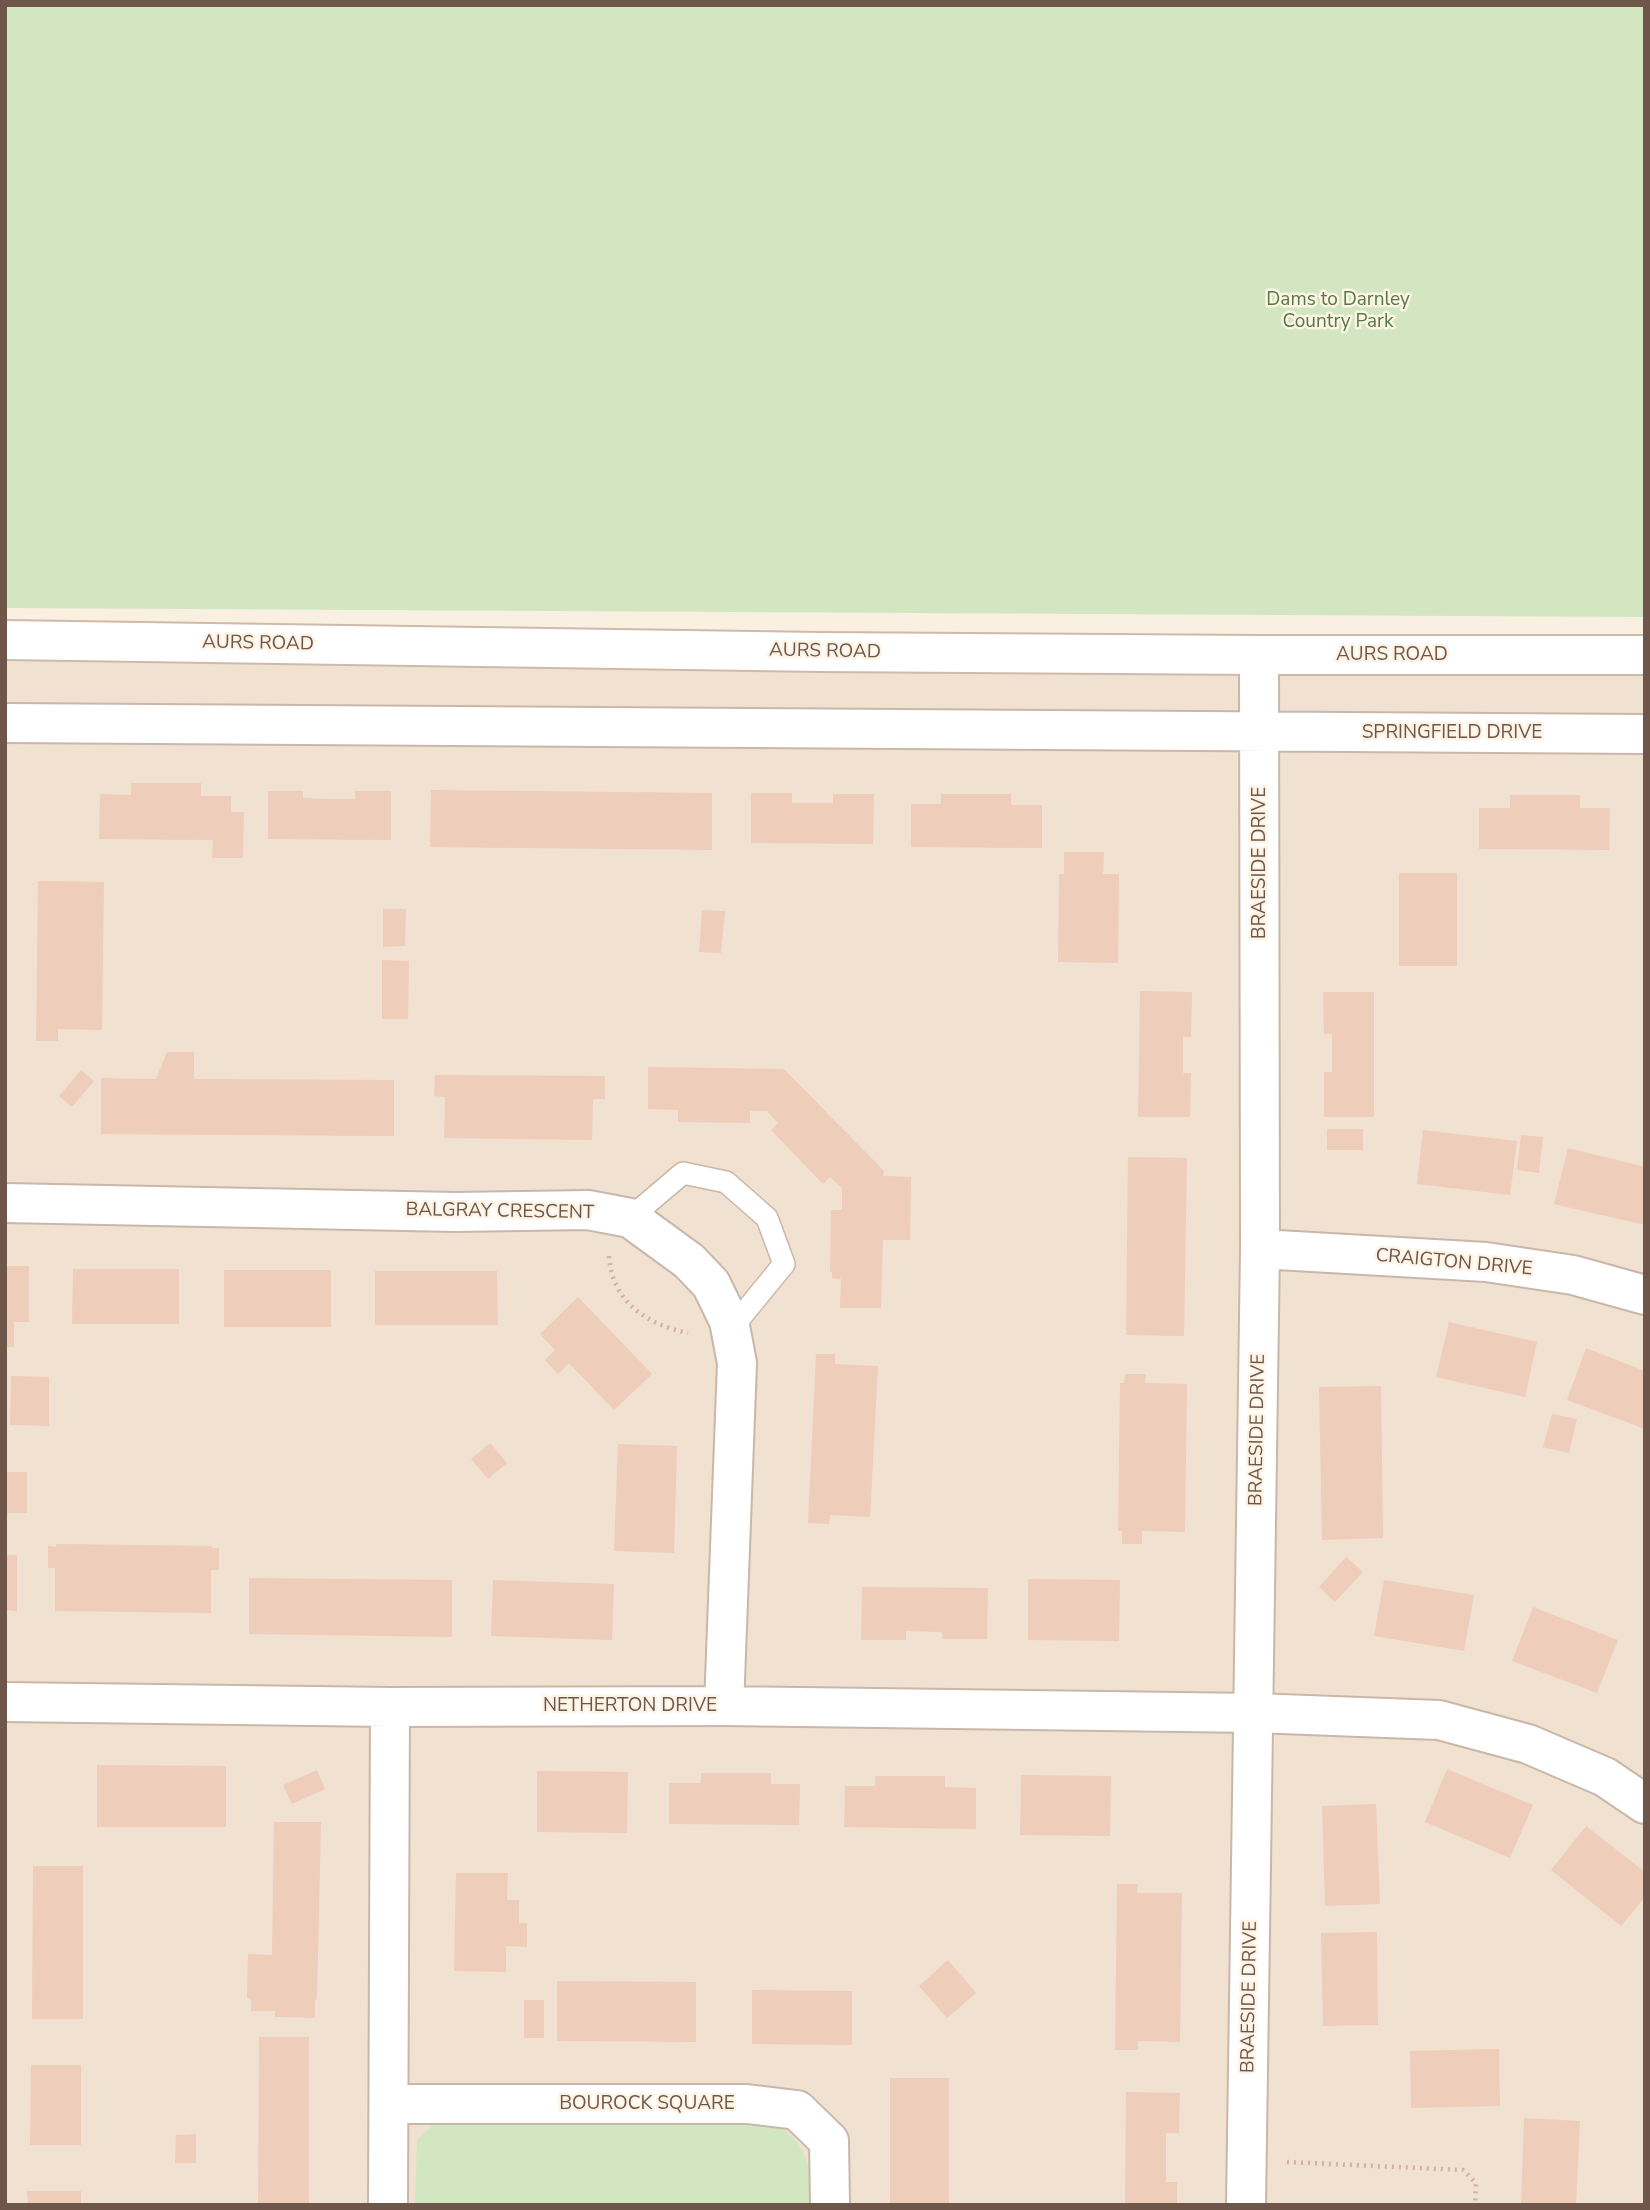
<!DOCTYPE html>
<style>
body{margin:0}
#map{position:relative;width:1650px;height:2210px;overflow:hidden;background:#faf0e1;font-family:"Nunito Sans",sans-serif}
canvas{display:block}
.frame{position:absolute;inset:0;border:7px solid #6f564a;pointer-events:none}
</style>
<div id="map">
<canvas width="1650" height="2210"></canvas>
<div class="frame"></div>
</div>
<script>
const c = document.querySelector('canvas').getContext('2d');
c.lineJoin = 'round';
function fillPath(path, color) {
  c.fillStyle = color;
  c.fill(path, 'evenodd');
}
function strokePath(path, color, width, dash) {
  c.strokeStyle = color;
  c.lineWidth = width;
  c.lineCap = dash ? 'butt' : 'round';
  c.setLineDash(dash || []);
  c.stroke(path);
}
function write(font, color, halo, rows, align = 'center') {
  c.font = font + ' "Nunito Sans",sans-serif';
  c.lineWidth = 5;
  c.setLineDash([]);
  c.textBaseline = 'middle';
  c.strokeStyle = halo;
  c.fillStyle = color;
  for (const [text, x, y, turn = 0] of rows) {
    c.save();
    c.translate(x, y);
    c.rotate((+turn || 0) * Math.PI / 180);
    c.textAlign = isNaN(turn) ? turn : align;
    if (halo) c.strokeText(text, 0, 0);
    c.fillText(text, 0, 0);
    c.restore();
  }
}
fillPath(new Path2D(`
 M5,640L1645,660V2205H5Z`), '#f1e1d0');
fillPath(new Path2D(`
 M5,5H1645V617L5,608Z
 M440,2118L762,2123C768,2124 777,2125 783,2129C808,2146 813,2177 812,2205H415L417,2140Z`), '#d1e6c1');
fillPath(new Path2D(`
 M131,783H201V796H231V812H244L243,858H212L213,840L99,839L100,794L131,795Z
 M431,790L712,793V850L430,847Z
 M268,791H303V798L330,799H355V791H391V840L268,839Z
 M751,793H792V803H833V794H874L873,844L751,843Z
 M941,794H1011V805H1042V848L911,847V804H941Z
 M1510,795H1580V808H1610L1609,850L1479,849V808H1510Z
 M1064,852H1104L1103,874H1119L1118,963L1058,962L1059,874H1064Z
 M1399,873H1457V966H1399Z
 M38,881L104,882L102,1030L58,1029V1041H36Z
 M383,909H406L405,946L383,947Z
 M702,910L725,911L721,953L699,952Z
 M382,960L409,961L408,1019H382Z
 M1140,991L1192,992L1191,1037H1183V1073H1191L1190,1117H1138Z
 M1323,992H1374V1117H1324V1072H1332V1034H1324Z
 M167,1052H194V1079L394,1080V1136L101,1134V1078L156,1079Z
 M648,1067L784,1069L884,1171L883,1176L911,1177L910,1240H883L881,1308H840L841,1279L832,1278V1272H830L831,1210H842V1188L830,1177L823,1184L771,1130L778,1123L767,1111H750V1123L678,1122V1110L648,1109Z
 M81,1070L94,1081L72,1107L59,1096Z
 M435,1075L605,1076V1099H593L592,1140L444,1138L445,1097L434,1096Z
 M1327,1129H1363V1150H1327Z
 M1423,1130L1517,1141L1510,1195L1417,1184Z
 M1521,1135L1543,1137L1539,1173L1517,1170Z
 M1568,1148L1645,1167V1225L1554,1204Z
 M1128,1157L1187,1158L1184,1336L1126,1335Z
 M5,1266H29V1322H14V1347H5Z
 M73,1269H179V1324H72Z
 M224,1270H331V1327H224Z
 M375,1271H497L498,1325H375Z
 M578,1297L652,1374L614,1410L569,1363L558,1374L545,1360L555,1350L540,1334Z
 M1449,1322L1537,1342L1525,1397L1436,1377Z
 M1586,1348L1645,1371V1429L1567,1400Z
 M816,1354H835V1364L878,1366L870,1517L830,1515L829,1524L808,1523Z
 M1125,1374H1146L1145,1383L1187,1384L1185,1532L1142,1531V1544H1122V1531H1118L1120,1383H1124Z
 M11,1376L49,1377V1426L10,1425Z
 M1381,1386L1383,1538L1322,1540L1319,1387Z
 M1552,1414L1577,1419L1569,1453L1543,1447Z
 M490,1443L507,1463L488,1479L471,1459Z
 M618,1444L677,1446L674,1553L614,1551Z
 M5,1472H27V1513H5Z
 M56,1544L212,1546V1548H219V1570H211V1613L55,1611V1568H48V1546L56,1547Z
 M5,1555H17V1611L5,1610Z
 M1346,1557L1363,1572L1335,1602L1319,1587Z
 M249,1578L452,1580V1637L249,1634Z
 M1028,1579L1120,1580L1119,1641L1028,1640Z
 M493,1580L614,1584L612,1640L491,1636Z
 M1384,1580L1474,1595L1464,1651L1374,1636Z
 M862,1587L988,1588L987,1639H942V1632L906,1631V1640H861Z
 M1533,1607L1618,1640L1597,1693L1512,1661Z
 M97,1765L226,1766V1827H97Z
 M1447,1769L1533,1805L1510,1858L1425,1822Z
 M317,1770L325,1789L292,1804L283,1785Z
 M537,1771L628,1772L627,1833L537,1832Z
 M701,1773H771V1784H800L799,1825L669,1824V1783H701Z
 M1021,1775L1111,1776L1110,1836L1020,1835Z
 M875,1776H945V1787L976,1788V1829L844,1827L845,1786H875Z
 M1376,1804L1380,1904L1325,1906L1322,1806Z
 M274,1822H321L317,1999L315,2000V2018L275,2017V2011H251V1999L247,1998L248,1954L272,1955Z
 M1586,1826L1645,1872V1897L1621,1926L1551,1870Z
 M33,1866H83V2019H32Z
 M456,1873H508L507,1900H519V1923H527V1947L506,1946V1972L454,1971Z
 M1117,1884H1138L1137,1893H1182L1180,2042L1138,2041V2050H1115Z
 M1377,1932L1378,2025L1323,2026L1321,1933Z
 M948,1960L976,1993L947,2018L919,1986Z
 M557,1981L696,1982V2042L557,2041Z
 M752,1990L852,1991V2045L752,2044Z
 M524,2000H544V2038H524Z
 M259,2037H309V2205H258Z
 M1499,2049L1500,2106L1411,2108L1410,2051Z
 M31,2065H81V2145H30Z
 M890,2078H949V2205H890Z
 M1126,2092L1180,2093L1179,2133H1166V2182H1177V2205H1125Z
 M1524,2118L1580,2121L1576,2205H1521Z
 M196,2134V2163H175L176,2135Z
 M27,2191H81V2205H28Z`), '#eecdbb');
const lane = new Path2D(`
 M630,1218L683,1173L726,1182L767,1218L784,1264L731,1329`);
const street = new Path2D(`
 M5,723L1645,734
 M5,1203L455,1212L588,1210L630,1218L689,1261L711,1284L729,1321L737,1363L724,1706
 M1260,1249L1486,1262L1573,1275L1645,1295
 M5,1702L390,1707L724,1706L1255,1713L1439,1720L1528,1744L1605,1777L1645,1804
 M389,2104H747L797,2110L829,2141L830,2205
 M388,2205L390,1707
 M1246,2205L1260,1249L1259,655`);
const secondary = new Path2D(`
 M5,640L821,652L1259,655H1645`);
strokePath(lane, '#c9b7a9', 24);
strokePath(street, '#c9b7a9', 42);
strokePath(secondary, '#cfb9a9', 42);
strokePath(new Path2D(`
 M609,1256C612,1302 646,1324 688,1333
 M1287,2162L1463,2170L1476,2183L1475,2205`), '#d2b19e', 4.5, [2, 5]);
strokePath(lane, '#fff', 21);
strokePath(street, '#fff', 38);
strokePath(secondary, '#fff', 38);
write('19px', '#567a46', '#fef4e6', [
 ["Dams to Darnley",1338,300],
 ["Country Park",1338,322]
]);
write('19px', '#6f564a', '#fef4e6', [
 ["AURS ROAD",258,644,1],
 ["AURS ROAD",825,652,1],
 ["AURS ROAD",1392,655],
 ["SPRINGFIELD DRIVE",1452,733],
 ["BRAESIDE DRIVE",1260,863,-90],
 ["BALGRAY CRESCENT",500,1212,1],
 ["CRAIGTON DRIVE",1454,1263,5],
 ["BRAESIDE DRIVE",1258,1430,-89],
 ["NETHERTON DRIVE",630,1706],
 ["BRAESIDE DRIVE",1250,1997,-89],
 ["BOUROCK SQUARE",647,2104]
]);
</script>
